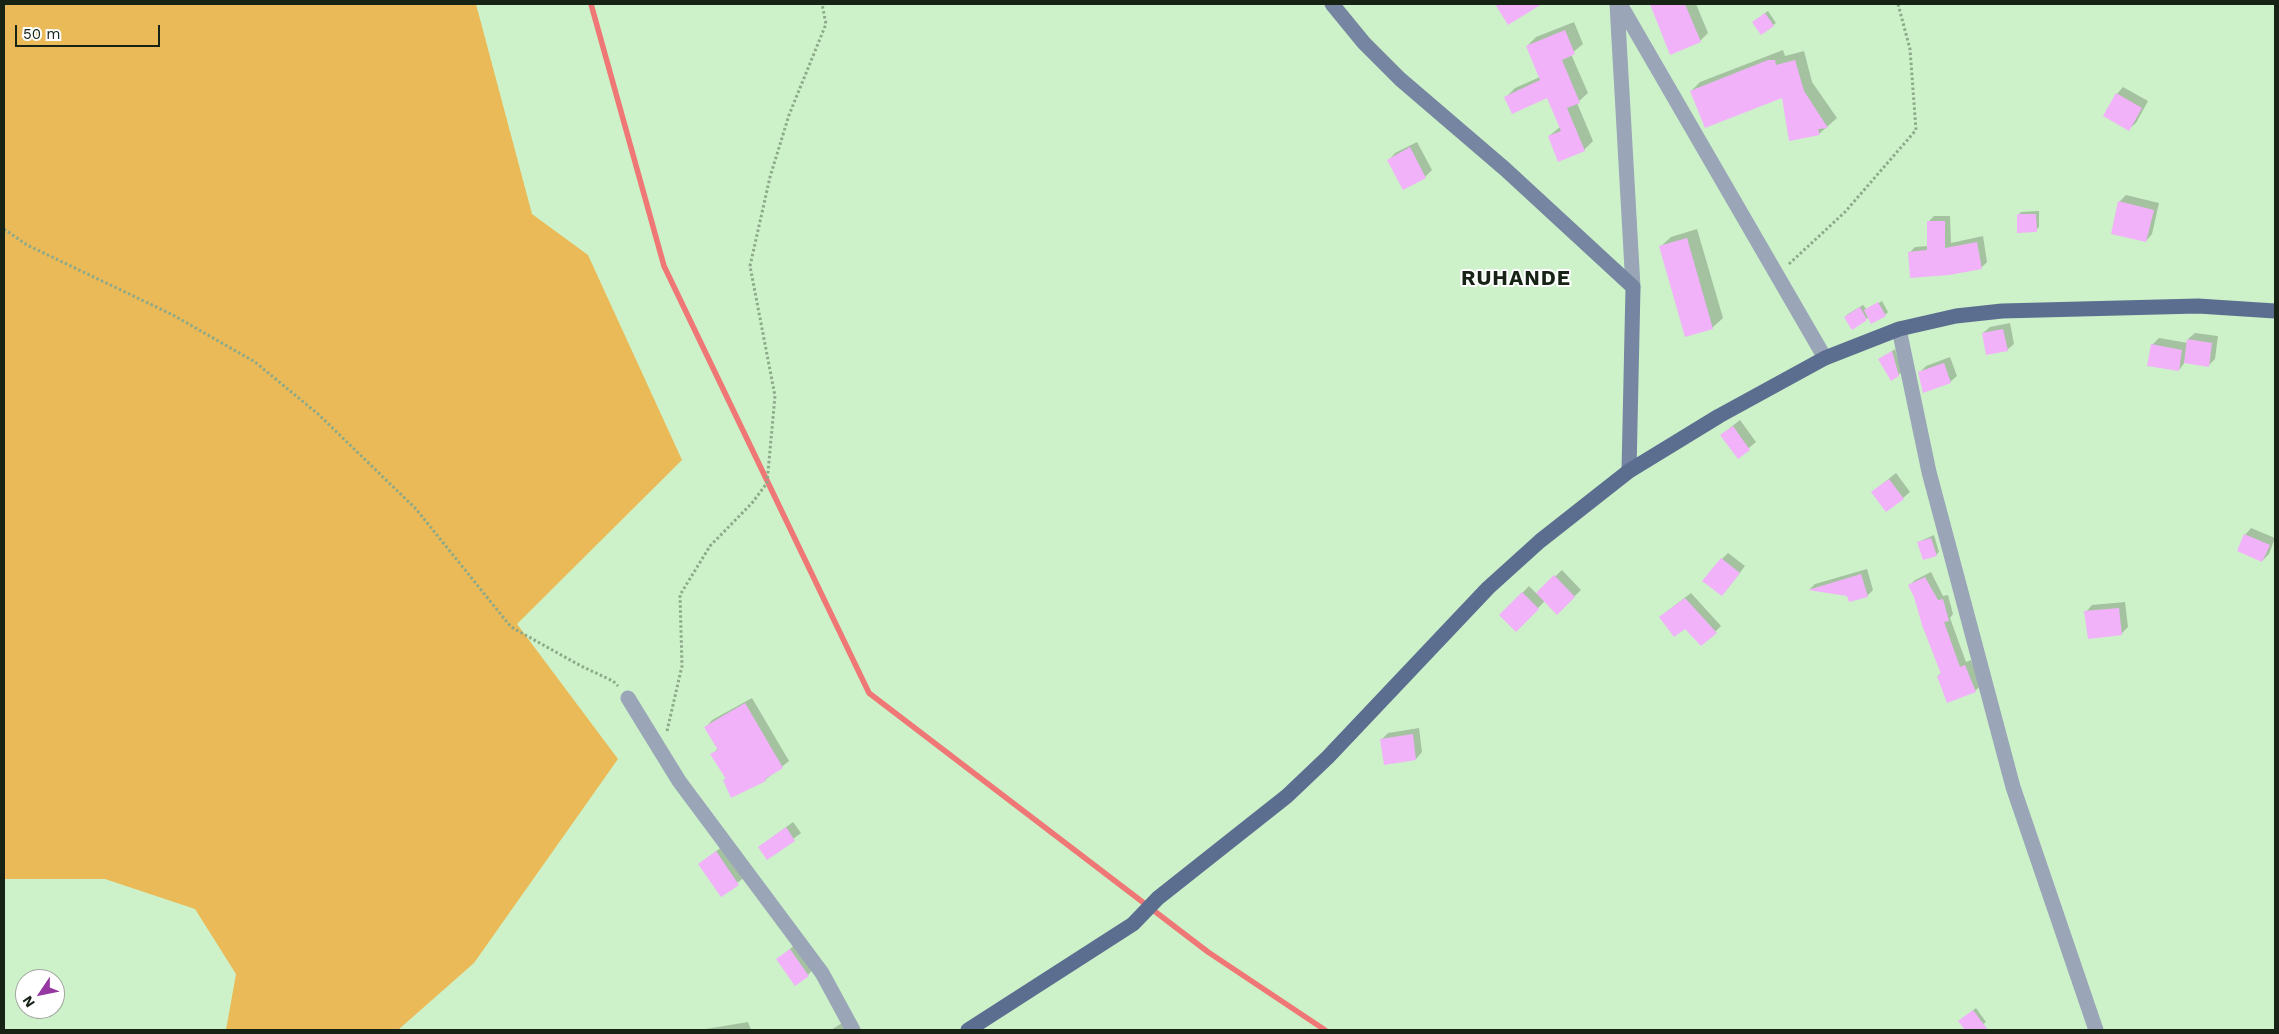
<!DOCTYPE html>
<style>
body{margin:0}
#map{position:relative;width:2279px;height:1034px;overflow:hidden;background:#cdf2c9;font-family:"Work Sans",sans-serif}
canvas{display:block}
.frame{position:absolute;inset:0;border:5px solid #162315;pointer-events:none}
.north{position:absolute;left:15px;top:969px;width:50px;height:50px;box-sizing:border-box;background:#fff;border:1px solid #a2a7a1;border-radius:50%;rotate:236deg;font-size:14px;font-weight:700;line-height:20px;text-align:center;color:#162315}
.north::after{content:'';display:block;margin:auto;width:18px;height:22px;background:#9538a2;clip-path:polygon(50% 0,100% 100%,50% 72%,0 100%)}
.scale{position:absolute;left:15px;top:25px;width:145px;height:22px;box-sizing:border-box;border:2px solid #162315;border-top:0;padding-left:6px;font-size:15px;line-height:18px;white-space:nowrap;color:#162315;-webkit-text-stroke:4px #fff;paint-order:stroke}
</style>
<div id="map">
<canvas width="2279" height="1034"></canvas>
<div class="frame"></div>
<div class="north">N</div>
<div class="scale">50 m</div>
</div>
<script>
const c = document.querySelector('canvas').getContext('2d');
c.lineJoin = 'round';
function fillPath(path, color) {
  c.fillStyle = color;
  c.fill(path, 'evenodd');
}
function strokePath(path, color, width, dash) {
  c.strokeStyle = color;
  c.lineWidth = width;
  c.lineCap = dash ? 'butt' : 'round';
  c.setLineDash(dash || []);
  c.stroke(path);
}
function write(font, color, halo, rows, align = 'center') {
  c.font = font + ' "Work Sans",sans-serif';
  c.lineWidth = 4;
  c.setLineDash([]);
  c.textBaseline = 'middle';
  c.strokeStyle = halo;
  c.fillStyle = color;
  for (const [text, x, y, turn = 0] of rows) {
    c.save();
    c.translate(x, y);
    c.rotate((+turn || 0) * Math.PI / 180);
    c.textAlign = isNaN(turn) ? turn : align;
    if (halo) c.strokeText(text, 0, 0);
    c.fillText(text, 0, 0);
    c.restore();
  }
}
fillPath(new Path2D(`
 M4,4H476L532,214L588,255L682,460L517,624L618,759L474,963L398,1030H226L236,974L195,909L105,879H4Z`), '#ebba58');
fillPath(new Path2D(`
 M1651,4H1696L1708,33L1700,41L1671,53Z
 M1768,11L1776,23L1773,25L1753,22Z
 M1574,22L1583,44L1571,54L1588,93L1577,103L1593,141L1584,150L1549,136L1560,127L1548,96L1506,97L1515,88L1540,77L1527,46L1536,37Z
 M1783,50L1785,56L1804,51L1812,82L1837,118L1819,134L1783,97L1691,91L1700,82Z
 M2123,87L2148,101L2136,123L2129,129L2117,94Z
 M1417,142L1432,170L1425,177L1404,188L1389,160L1395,153Z
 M2126,195L2159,203L2152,234L2146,241L2119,202Z
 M2039,211V227L2036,230L2018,215L2021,212Z
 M1934,216H1950L1951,243L1983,236L1987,262L1982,267L1909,253L1915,247L1928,246V222Z
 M1697,229L1723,318L1712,328L1660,247L1671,237Z
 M1882,301L1888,312L1885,315L1869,317L1852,328L1845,317L1848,314L1863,305L1867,310Z
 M2010,323L2014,344L2007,350L1983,333L1990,327Z
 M2195,333L2218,336L2215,359L2208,366L2185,362L2179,370L2152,345L2159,338L2188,343V339Z
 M1895,349L1902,372L1898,375L1880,359Z
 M1950,357L1957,376L1950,382L1919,373L1926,366Z
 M1740,420L1756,442L1738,457L1721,435Z
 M1896,473L1910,492L1903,498L1872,492Z
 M2251,528L2275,538L2269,554L2262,561L2245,535Z
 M1934,535L1939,552L1936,555L1918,542Z
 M1728,553L1745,566L1728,588L1722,559Z
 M1867,569L1873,590L1867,596L1848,595L1810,589L1815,584Z
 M1562,570L1581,590L1557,613L1545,601L1516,630L1501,615L1529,586L1537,594Z
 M1931,572L1943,596L1948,595L1953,614L1950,618L1966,662L1971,660L1981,685L1975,691L1938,676L1942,672L1910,585L1915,580Z
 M1691,593L1721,626L1702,645L1685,627L1666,612Z
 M2125,602L2128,627L2121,634L2086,612L2092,605Z
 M752,698L789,761L765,780H724L727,778L712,755L718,748L706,727L712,720Z
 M1419,728L1422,752L1416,759L1385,763L1381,740L1388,733Z
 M793,822L801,833L767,859L759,847Z
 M723,846L745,877L721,895L699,864Z
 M797,943L814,968L808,975L778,959Z
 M1976,1008L1986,1022L1975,1030H1967L1960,1021Z
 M847,1020L853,1030H831Z
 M748,1022L751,1030H700Z`), '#0003');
strokePath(new Path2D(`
 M591,4L664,266L869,693L1208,952L1325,1030`), '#ef7775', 5.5);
fillPath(new Path2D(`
 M1495,4H1542L1508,25Z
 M1650,4H1685L1701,42L1670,55Z
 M1765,13L1774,26L1761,35L1752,22Z
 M1565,30L1575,54L1562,60L1580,103L1567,108L1585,151L1558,162L1548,136L1561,131L1547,98L1512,114L1504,97L1540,80L1526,46Z
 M1768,60H1775L1776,65L1795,60L1804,91L1828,128L1818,129L1820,135L1789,141L1782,98L1705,128L1690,91Z
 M2116,93L2142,108L2129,131L2103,116Z
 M1410,147L1426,178L1403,190L1387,160Z
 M2118,201L2154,210L2146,242L2111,234Z
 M2017,214H2036L2037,232L2017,233Z
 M1927,221H1945V248L1977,242L1982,269L1949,275L1910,278L1908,252L1927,250Z
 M1687,238L1713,329L1685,337L1659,246Z
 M1878,302L1886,316L1871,324L1864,310Z
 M1860,307L1867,320L1852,330L1844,317Z
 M2003,329L2008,351L1986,355L1982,333Z
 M2187,339L2212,343L2209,367L2184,363Z
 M2151,344L2182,350L2179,371L2147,366Z
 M1892,351L1899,376L1891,381L1878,359Z
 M1944,363L1951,383L1923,393L1918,372Z
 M1733,426L1750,450L1738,459L1720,435Z
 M1889,479L1904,499L1886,512L1871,492Z
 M2244,534L2270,545L2262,562L2237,551Z
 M1931,538L1937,556L1923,560L1917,542Z
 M1721,558L1740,573L1722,596L1702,581Z
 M1861,574L1868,597L1849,602L1847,596L1808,590Z
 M1554,575L1575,597L1557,615L1536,593Z
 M1925,577L1938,600L1943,599L1949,621L1944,622L1960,667L1965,665L1976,692L1947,703L1937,676L1941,674L1922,625L1914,597L1908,585Z
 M1522,592L1539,609L1516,632L1499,615Z
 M1685,598L1717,633L1701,646L1685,629L1674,637L1659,617Z
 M2119,608L2122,635L2088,639L2084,611Z
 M745,703L783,768L765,779L766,781L731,798L723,780L726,779L710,754L718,750L704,727Z
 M1413,734L1416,760L1384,765L1380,739Z
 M786,827L795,841L767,860L758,847Z
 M716,851L739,885L721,897L698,864Z
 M790,949L809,976L795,986L776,959Z
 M1973,1010L1988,1030H1965L1958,1021Z`), '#f1b2fa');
strokePath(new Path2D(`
 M4,229L27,245L173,315L255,362L318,414L416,509L511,627L581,666L613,681L618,686
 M1789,264L1845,212L1916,130L1910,49L1898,4
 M667,731L682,666L680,595L710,546L752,503L767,483L775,396L750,266L770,177L789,115L826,24L822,4`), '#8ca989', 3, [2.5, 2.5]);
strokePath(new Path2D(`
 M1617,4L1633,287
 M1620,4L1825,358
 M1899,329L1929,472L2013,787L2096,1030
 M628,698L679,781L822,973L853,1030`), '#9aa5b8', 15);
strokePath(new Path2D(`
 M1332,4L1364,43L1400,79L1505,169L1633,287L1629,471`), '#7685a1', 15);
strokePath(new Path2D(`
 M968,1030L1133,924L1158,898L1287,796L1328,757L1488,588L1540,541L1629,471L1719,416L1825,358L1899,329L1956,316L2002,311L2198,306L2275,311`), '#5c6e90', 15);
c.letterSpacing = '1px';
write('bold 21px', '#162315', '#fff', [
 ["RUHANDE",1516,279]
]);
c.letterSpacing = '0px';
</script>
